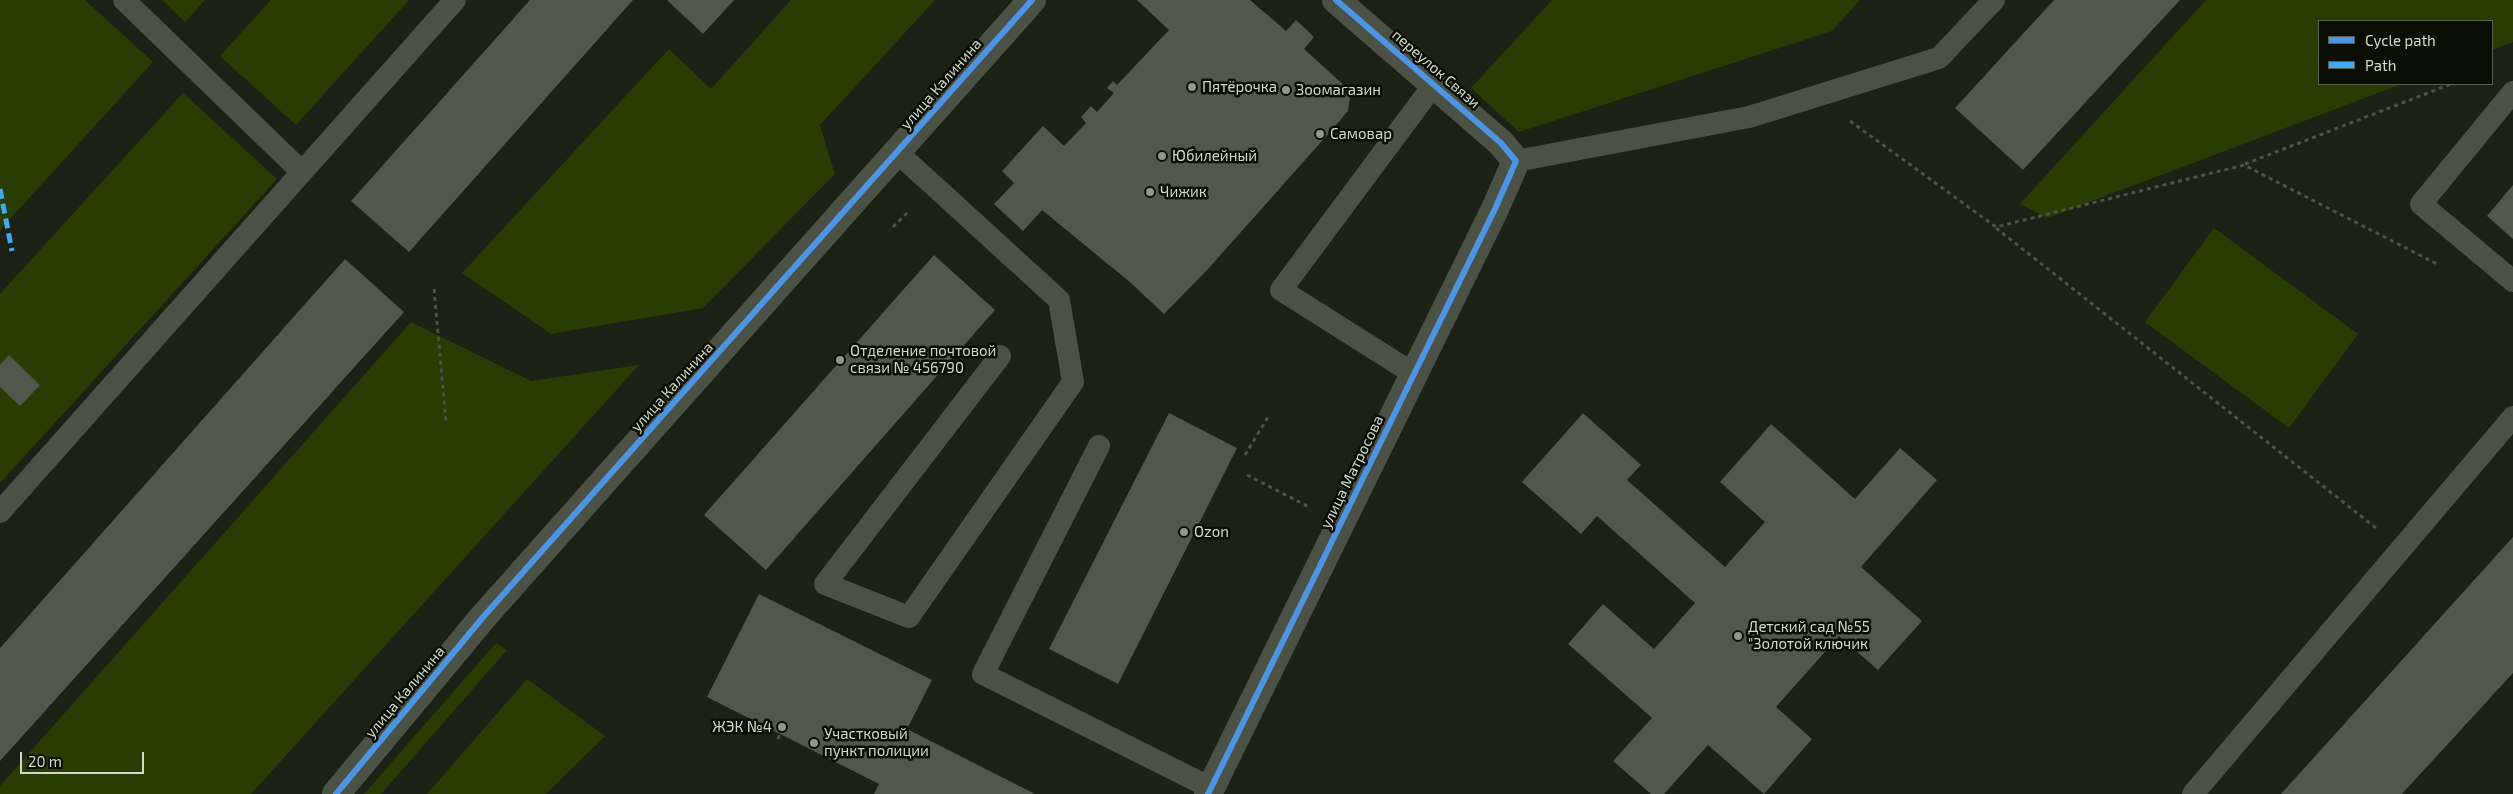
<!DOCTYPE html>
<meta charset="utf-8">
<style>
body{margin:0}
#map{position:relative;width:2513px;height:794px;overflow:hidden;background:#1c2115;font-family:"Exo 2",sans-serif}
canvas{display:block}
.legend{position:absolute;left:2318px;top:20px;width:175px;height:65px;box-sizing:border-box;background:#0a0e05;border:1px solid #5a5f53;margin:0;padding:6px 9px;list-style:none;font-size:15px;color:#d1d8c9}
.legend li{display:flex;align-items:center;gap:10px;height:25px}
.legend b{width:25px;border:1px solid #5a5f53}
.scale{position:absolute;left:20px;top:752px;width:124px;height:22px;box-sizing:border-box;border:2px solid #d1d8c9;border-top:0;padding-left:6px;font-size:15px;line-height:18px;white-space:nowrap;color:#d1d8c9;-webkit-text-stroke:4px #0a0e05;paint-order:stroke}
</style>
<div id="map">
<canvas width="2513" height="794"></canvas>
<ul class="legend">
<li><b style="height:6px;background:#4d94e3"></b>Cycle path</li>
<li><b style="height:6px;background:#3fa9f5"></b>Path</li>
</ul>
<div class="scale">20 m</div>
</div>
<script>
const c = document.querySelector('canvas').getContext('2d');
c.lineJoin = 'round';
function fillPath(path, color) {
  c.fillStyle = color;
  c.fill(path, 'evenodd');
}
function strokePath(path, color, width, dash) {
  c.strokeStyle = color;
  c.lineWidth = width;
  c.lineCap = dash ? 'butt' : 'round';
  c.setLineDash(dash || []);
  c.stroke(path);
}
function write(font, color, halo, rows, align = 'center') {
  c.font = font + ' "Exo 2",sans-serif';
  c.lineWidth = 5;
  c.setLineDash([]);
  c.textBaseline = 'middle';
  c.strokeStyle = halo;
  c.fillStyle = color;
  for (const [text, x, y, turn = 0] of rows) {
    c.save();
    c.translate(x, y);
    c.rotate((+turn || 0) * Math.PI / 180);
    c.textAlign = isNaN(turn) ? turn : align;
    if (halo) c.strokeText(text, 0, 0);
    c.fillText(text, 0, 0);
    c.restore();
  }
}
fillPath(new Path2D(`
 M0,0H85L153,62L0,230Z
 M162,0H205L185,22Z
 M271,0H409L296,125L220,56Z
 M791,0H935L820,125L835,174L703,308L551,334L462,273L669,49L711,89Z
 M1552,0H1860L1832,31L1519,132L1471,88Z
 M2206,0H2513V42L2492,50V21H2319V84H2402L2047,218L2020,204Z
 M183,93L277,179L0,483V294Z
 M2214,228L2358,334L2289,428L2145,322Z
 M411,322L531,381L639,365L251,794H0V786Z
 M496,643L507,650L381,794H364Z
 M527,679L605,736L546,794H427Z`), '#293d03');
fillPath(new Path2D(`
 M530,0H633L409,252L351,201Z
 M667,0H734L703,34Z
 M1137,0H1250L1286,31L1296,20L1314,37L1304,49L1346,87L1350,97L1348,111L1330,132L1208,269L1164,314L1131,283L1042,210L1023,231L994,204L1014,183L1002,171L1043,126L1064,146L1086,123L1081,117L1091,106L1097,112L1114,93L1107,88L1113,81L1117,85L1169,30Z
 M2054,0H2180L2023,170L1955,108Z
 M2513,185V239L2487,216Z
 M934,255L995,310L766,570L704,515Z
 M345,259L404,312L0,761V648Z
 M9,355L40,385L20,406L0,387V365Z
 M1169,413L1237,448L1118,684L1049,649Z
 M1583,413L1641,465L1627,480L1725,567L1765,522L1720,482L1771,424L1855,499L1900,448L1937,480L1861,567L1922,621L1878,670L1839,636L1776,707L1812,739L1764,794L1708,745L1664,794H1651L1613,761L1652,718L1568,644L1603,604L1654,649L1695,603L1597,516L1581,534L1522,482Z
 M2513,537V673L2402,794H2281Z
 M759,594L932,680L907,729L1035,794H874L879,784L707,697Z`), '#52574c');
strokePath(new Path2D(`
 M1850,121L1996,227L2244,165L2437,264
 M2245,164L2451,84
 M893,227L910,210
 M1996,228L2376,528
 M434,289L446,422
 M1245,455L1268,417
 M1247,475L1309,507
 M778,739L780,733`), '#4e5349', 3, [4, 4]);
strokePath(new Path2D(`
 M124,0L302,172L455,0
 M2513,92L2421,204L2513,281
 M898,153L1059,300L1073,382L909,617L825,584L1000,356
 M1516,161L1749,117L1939,58L1994,0
 M1414,374L1281,290L1435,83
 M1099,446L983,674L1211,788
 M0,512L302,172
 M2193,794L2513,417`), '#4c5145', 22);
strokePath(new Path2D(`
 M336,794L484,616L1032,0
 M1208,794L1495,209L1516,161L1501,143L1336,0`), '#4c5145', 28);
strokePath(new Path2D(`
 M0,189L12,251`), '#3fa9f5', 5, [10, 5]);
strokePath(new Path2D(`
 M336,794L484,616L1032,0
 M1208,794L1495,209L1516,161L1501,143L1336,0`), '#4d94e3', 6);
for (const [x, y, r, color] of [
 [1192,87,5,"#92988a"],
 [1286,90,5,"#92988a"],
 [1320,134,5,"#92988a"],
 [1162,156,5,"#92988a"],
 [1150,192,5,"#92988a"],
 [840,360,5,"#92988a"],
 [1184,532,5,"#92988a"],
 [1738,636,5,"#92988a"],
 [782,727,5,"#92988a"],
 [814,743,5,"#92988a"]
]) {
  const dot = new Path2D();
  dot.arc(x, y, r, 0, 2 * Math.PI);
  c.fillStyle = color;
  c.fill(dot);
  strokePath(dot, '#0a0e05', 2);
}
write('15px', '#d1d8c9', '#0a0e05', [
 ["переулок Связи",1436,69,41],
 ["улица Калинина",941,84,-49],
 ["улица Калинина",672,387,-48],
 ["улица Матросова",1352,472,-64],
 ["улица Калинина",405,692,-50]
]);
write('15px', '#d1d8c9', '#0a0e05', [
 ["Пятёрочка",1202,87],
 ["Зоомагазин",1296,90],
 ["Самовар",1330,134],
 ["Юбилейный",1172,156],
 ["Чижик",1160,192],
 ["Отделение почтовой",850,351],
 ["связи № 456790",850,368],
 ["Ozon",1194,532],
 ["Детский сад №55",1748,627],
 ["\"Золотой ключик",1748,644],
 ["ЖЭК №4",772,727,"right"],
 ["Участковый",824,734],
 ["пункт полиции",824,751]
], 'left');
</script>
